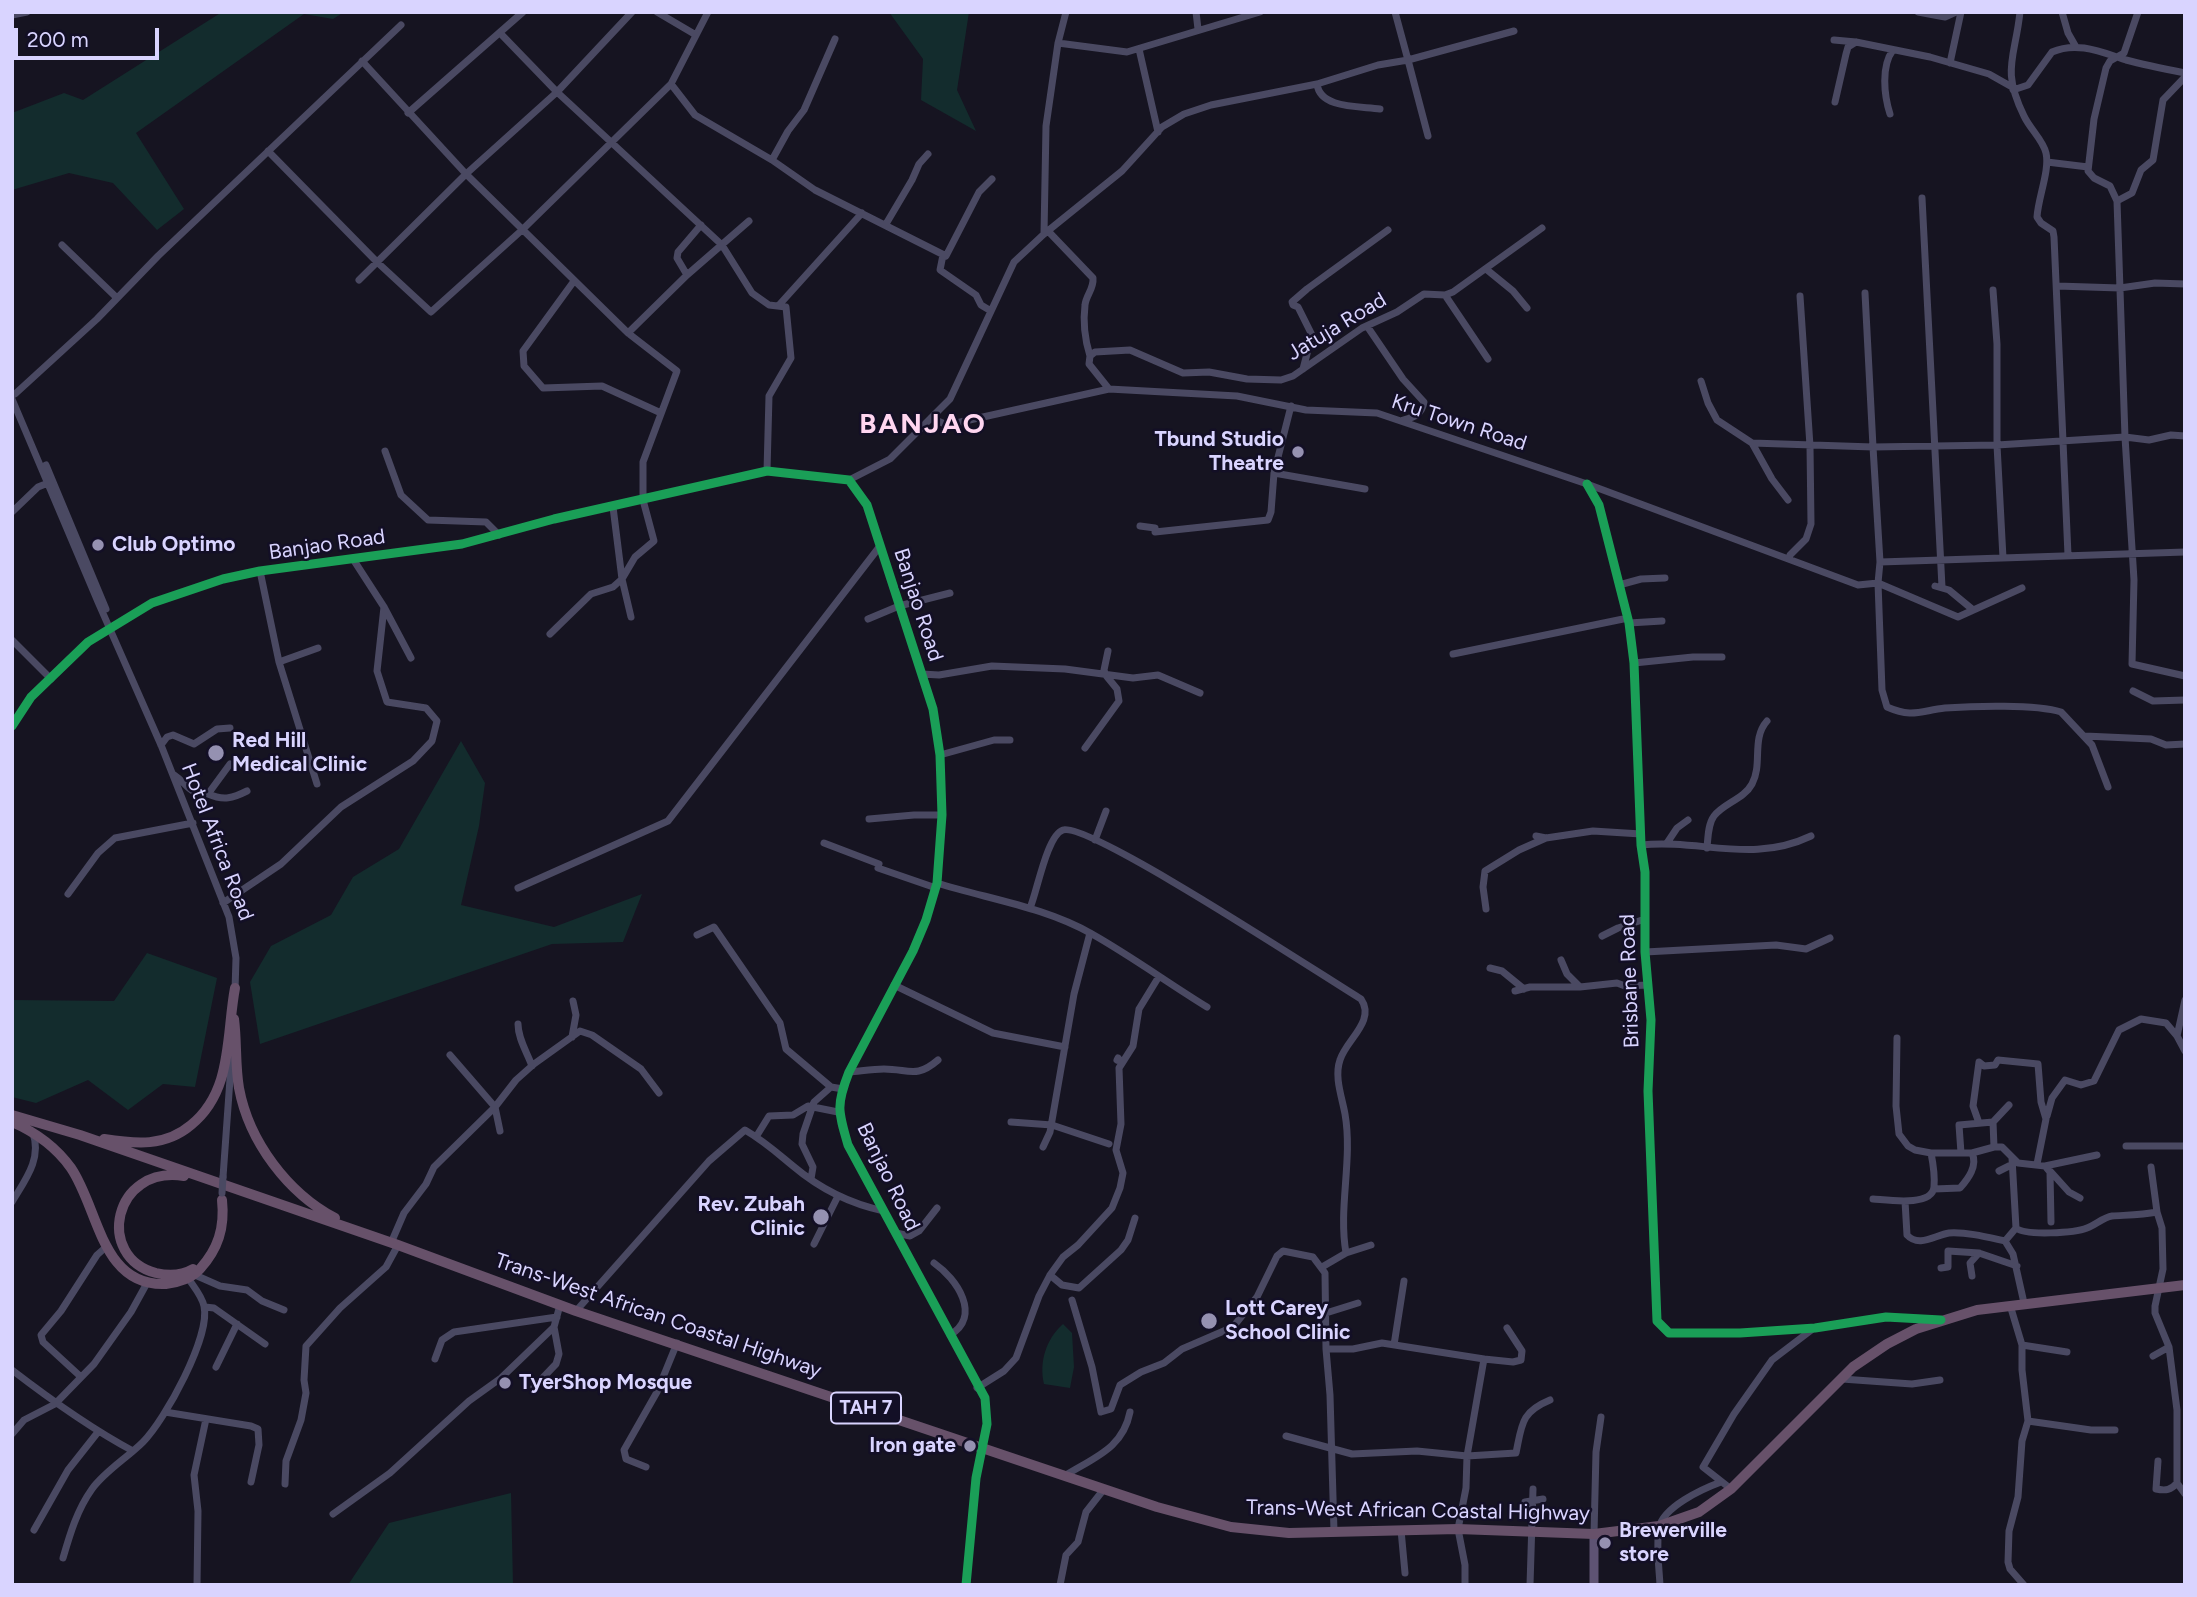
<!DOCTYPE html>
<style>
body{margin:0}
#map{position:relative;width:2197px;height:1597px;overflow:hidden;background:#161421;font-family:Figtree,sans-serif}
canvas{display:block}
.frame{position:absolute;inset:0;border:14px solid #d9d4ff;pointer-events:none}
.scale{position:absolute;left:14px;top:28px;width:145px;height:32px;box-sizing:border-box;border:4px solid #d9d4ff;border-top:0;padding-left:9px;font-size:21px;line-height:24px;white-space:nowrap;color:#d9d4ff;-webkit-text-stroke:5px #130f26;paint-order:stroke}
</style>
<div id="map">
<canvas width="2197" height="1597"></canvas>
<div class="frame"></div>
<div class="scale">200 m</div>
</div>
<script>
const c = document.querySelector('canvas').getContext('2d');
c.lineJoin = 'round';
function fillPath(path, color) {
  c.fillStyle = color;
  c.fill(path, 'evenodd');
}
function strokePath(path, color, width, dash) {
  c.strokeStyle = color;
  c.lineWidth = width;
  c.lineCap = dash ? 'butt' : 'round';
  c.setLineDash(dash || []);
  c.stroke(path);
}
function write(font, color, halo, rows, align = 'center') {
  c.font = font + ' Figtree,sans-serif';
  c.lineWidth = 5;
  c.setLineDash([]);
  c.textBaseline = 'middle';
  c.strokeStyle = halo;
  c.fillStyle = color;
  for (const [text, x, y, turn = 0] of rows) {
    c.save();
    c.translate(x, y);
    c.rotate((+turn || 0) * Math.PI / 180);
    c.textAlign = isNaN(turn) ? turn : align;
    if (halo) c.strokeText(text, 0, 0);
    c.fillText(text, 0, 0);
    c.restore();
  }
}
fillPath(new Path2D(`
 M222,12H344L333,19L304,14L136,133L184,209L157,230L113,183L69,173L12,190V113L64,93L83,100Z
 M889,12H969L957,90L976,131L921,100L923,59Z
 M461,741L485,783L479,826L461,905L554,927L642,894L623,942L552,944L260,1044L250,982L271,946L331,915L353,877L399,849Z
 M147,953L217,978L195,1087L163,1084L128,1110L88,1080L36,1103L12,1097V1000L114,1001Z
 M1063,1324L1072,1333L1074,1367L1070,1388L1044,1384C1039,1362 1046,1339 1063,1324Z
 M511,1493L513,1585H348L389,1523Z`), '#132c2d');
strokePath(new Path2D(`
 M657,12L696,35
 M1196,12L1198,29
 M1918,12L1945,17L1956,12
 M2020,12C2015,59 2001,69 2024,116C2030,129 2043,140 2046,153C2050,170 2038,198 2037,217L2041,223L2053,231L2054,237L2068,555
 M2062,12L2068,33L2076,47
 M2138,12L2124,53L2110,61L2106,68L2094,119L2088,171L2094,178L2110,186L2117,201L2125,437L2149,440L2171,435L2185,436
 M12,15L27,12
 M500,33L557,92L722,245L752,293L769,305L786,307L791,358L769,396L767,471
 M1834,40L1856,42L1930,57L1989,74L2012,87
 M1058,43L1127,52L1260,12
 M1139,49L1158,132
 M362,61L466,174L628,333
 M1950,63L1961,12
 M671,84L695,115L772,160L815,190L946,256L979,192L992,179
 M1317,84C1320,109 1360,106 1380,109
 M2013,90L2028,85L2052,52C2077,41 2101,52 2126,60C2145,65 2165,69 2185,73
 M1835,102L1846,54L1848,47L1856,42
 M408,113L523,12
 M1890,114C1884,95 1881,66 1893,50
 M1428,136L1408,60L1514,31
 M268,151L377,262L431,312L522,230L671,84L708,12
 M772,160L788,131L804,110L835,39
 M2047,162L2088,167
 M1922,198L1942,587
 M2117,201L2132,193L2141,170L2153,160L2163,100L2185,77
 M886,224L912,180L919,164L928,154
 M1048,231L1093,278C1094,289 1086,295 1085,305C1083,321 1085,340 1090,356
 M1044,234L1046,126L1058,43L1066,12
 M62,245L117,298
 M943,255L940,270L976,295L981,305L991,311
 M1486,269L1513,291L1527,308
 M687,275L677,258L678,252L701,225
 M359,280L466,174L557,92L632,12
 M574,281L523,351L524,366L543,388L602,386L661,413
 M2057,286L2120,288L2155,283L2185,284
 M1993,290L1997,344V445L2125,437L2134,580L2132,664L2185,676
 M1445,295L1488,359
 M779,305L862,213
 M1367,326L1403,379L1424,402C1422,414 1415,417 1404,420
 M1303,369L1312,335L1298,307L1293,305L1292,302L1307,289L1388,230
 M1701,381L1708,403L1717,420L1752,443L1772,479L1788,500
 M1109,389L1089,364L1090,356L1095,352L1130,350L1183,373L1209,372L1247,379L1281,380L1293,376L1362,328L1397,312L1424,294L1445,295L1453,292L1542,228
 M15,394L97,319L158,256L401,25
 M12,399L98,602L161,745L229,917L236,958L235,990
 M931,418L947,425L1109,389L1237,396L1306,410L1377,413L1587,484L1858,585L1878,583
 M1752,443L1873,447L1865,293
 M385,451L401,495L428,520L486,522L499,535
 M46,465L106,609
 M1274,473L1365,489
 M849,480L890,459L950,399L1014,262L1044,234L1122,171L1162,127L1184,114L1211,105L1317,84L1378,65L1408,60L1395,12
 M1587,484L1599,505L1629,623L1634,663L1641,845L1645,872V952L1651,1020L1648,1091L1657,1321L1669,1333H1740L1815,1328L1886,1317L1940,1320
 M613,507L622,579L631,617
 M12,512L38,487L48,483
 M1140,526L1155,528
 M1155,532L1268,520L1271,512L1274,473L1291,406
 M353,559L384,607L411,658
 M1789,559L1790,555L1806,539L1811,524L1810,446L1800,296
 M1880,562L1873,447L1997,445L2003,558
 M260,571L279,662L317,784
 M1878,583L1958,617L2022,588
 M1619,585L1641,579L1665,578
 M1935,586L1949,590L1972,609
 M868,619L899,606L950,593
 M1629,623L1662,621
 M550,634L591,594L613,587L622,579L635,557L654,541L643,500V462L677,371L628,333L687,275L749,221
 M12,640L51,679
 M1453,654L1628,618
 M279,662L318,648
 M1634,663L1693,657H1722
 M1105,673L1104,670L1108,651
 M922,674L939,675L992,666L1065,669L1133,678L1158,675L1200,693
 M2133,691L2153,701L2185,700
 M12,726L31,697L88,642L152,603L223,579L260,571L462,544L554,519L767,471L849,480L867,505L933,709L940,755L942,815L937,883L926,920L913,951L849,1072C836,1105 838,1111 848,1145L985,1398L987,1424L976,1478L966,1585
 M2085,736L2151,739L2166,745L2185,744
 M161,745L167,737L173,735L194,744L217,729L230,728
 M1085,748L1119,701L1117,689L1104,673
 M940,755L994,740H1010
 M174,775C189,785 187,794 208,794L230,764
 M2108,787L2092,745L2061,712C2036,704 1973,706 1945,708C1920,711 1912,718 1887,707L1882,690L1878,583L1880,562L2185,552
 M208,794C224,801 233,798 247,791
 M869,819L914,815H942
 M1536,836L1546,838L1593,831L1641,834
 M1095,840L1106,811
 M824,843L879,864
 M1667,843L1677,828L1688,820
 M1641,845C1702,839 1752,864 1811,836
 M1707,848C1708,837 1708,824 1714,816C1724,803 1744,799 1752,784C1763,764 1751,739 1767,721
 M878,868L936,888
 M937,883C988,899 1045,907 1092,934C1131,956 1168,983 1207,1007
 M518,888L668,821L880,546
 M68,894L98,853L115,838L193,823
 M223,903L281,864L341,807L413,761L432,741L437,721L426,708L387,702L377,671L384,607
 M1030,908C1037,892 1047,835 1063,830C1090,822 1323,976 1361,999C1376,1021 1346,1040 1340,1060C1334,1077 1342,1097 1345,1114C1353,1160 1338,1207 1346,1253
 M1486,909L1483,887L1485,871L1519,850L1546,838
 M697,935L714,927L780,1023L786,1049L831,1087L843,1089
 M1602,936L1618,928L1645,919
 M1645,952L1776,945L1806,949L1830,938
 M1561,960L1567,974L1580,987L1617,983L1625,986L1648,985
 M1490,968L1502,971L1524,989
 M894,985L993,1033L1065,1047
 M1515,991L1530,987H1580
 M2185,1000L2177,1036L2185,1051
 M518,1024C518,1039 527,1052 532,1066
 M572,1037L576,1015L573,1001
 M1897,1038L1896,1106L1899,1134L1908,1146L1915,1150L1931,1153H1972L1994,1147H2002L2018,1163L2045,1166L2050,1172L2051,1222
 M1117,1060L1118,1058
 M849,1072C861,1071 873,1069 884,1069C909,1069 916,1079 938,1060
 M2047,1116L2052,1098L2065,1080L2081,1085L2094,1081L2119,1030L2141,1019L2166,1023L2177,1036
 M1011,1122L1052,1125L1109,1144
 M1993,1122L2009,1105
 M1979,1123L1973,1106L1979,1062L1984,1066L1995,1065L1998,1060L2038,1064L2041,1102L2046,1119L2037,1164
 M500,1131L495,1107L516,1080L534,1064L580,1031L592,1035L641,1069L659,1093
 M756,1137L769,1116L793,1115L808,1106L838,1112
 M2126,1146H2185
 M1043,1147L1050,1132L1074,994L1090,933
 M1961,1153L1959,1125L1993,1122L1994,1147
 M2012,1158L2016,1228L2005,1241L2013,1254L2024,1303
 M2045,1166L2097,1155
 M2151,1167L2157,1212L2162,1228L2163,1269L2155,1306V1313L2169,1347L2153,1356
 M1999,1171L2013,1164
 M2051,1172L2069,1192L2080,1198
 M223,1177L232,1051
 M811,1179L813,1167L802,1144L803,1134L814,1102L831,1087
 M1934,1189L1960,1188C1968,1179 1978,1166 1972,1153
 M1873,1199C1888,1200 1932,1207 1934,1187C1935,1176 1933,1163 1931,1153
 M1905,1201L1907,1235C1919,1248 1935,1235 1949,1233C1968,1232 1987,1237 2005,1241
 M12,1202C25,1180 42,1159 33,1133
 M2016,1228C2025,1236 2075,1233 2087,1228C2095,1225 2104,1217 2112,1216C2127,1215 2142,1215 2157,1212
 M896,1233L910,1236L919,1231L937,1208
 M391,1243L404,1213L426,1184L434,1167L495,1107L450,1055
 M814,1244L838,1196
 M934,1263C957,1279 982,1316 950,1335
 M1322,1267L1346,1253L1371,1245
 M1941,1268L1948,1267V1251L1979,1253
 M195,1275L220,1286L247,1290L262,1301L284,1310
 M1050,1275L1062,1285L1079,1288L1121,1250L1128,1240L1135,1218
 M1972,1276L1970,1263L1979,1253L2017,1266
 M1072,1300L1092,1367L1101,1412L1111,1409L1120,1385L1141,1372L1164,1363L1182,1349L1233,1327L1257,1297L1277,1256L1283,1251L1313,1257L1325,1273L1326,1349L1330,1395L1334,1531
 M2010,1305L2022,1345L2067,1352
 M205,1307L214,1308L265,1344
 M576,1311L709,1161L745,1130C764,1141 776,1152 793,1166C819,1188 851,1204 884,1211
 M1326,1313L1358,1303
 M1394,1345L1404,1281
 M2022,1345V1370L2028,1421L2022,1441L2018,1497L2009,1531L2008,1562L2010,1569L2024,1585
 M1326,1349H1353L1382,1343L1484,1359L1513,1362L1521,1360L1522,1351L1507,1328
 M435,1359L442,1340L454,1332L557,1317
 M216,1367L237,1324
 M12,1370C51,1400 90,1428 133,1451
 M81,1377L43,1342L41,1335L61,1311L97,1255L106,1247
 M1842,1379L1912,1384L1940,1380
 M534,1387L556,1364L559,1354L554,1327L560,1305
 M977,1388L1004,1371L1016,1358L1039,1296L1050,1275L1063,1257L1078,1245L1112,1208L1120,1188L1123,1173L1116,1150L1121,1124L1119,1068L1133,1046L1139,1009L1158,978
 M165,1412L251,1426L258,1429L259,1445L251,1482
 M2028,1421L2091,1430H2115
 M12,1434L24,1420L55,1404L94,1364L131,1312L147,1283
 M1286,1436L1352,1454L1417,1451L1467,1456L1516,1453C1522,1424 1521,1412 1550,1400
 M2158,1461L2156,1489C2166,1491 2171,1490 2177,1483V1410L2169,1347
 M646,1467L626,1459L624,1450L657,1392L677,1343
 M1066,1475C1095,1457 1123,1448 1130,1412
 M2177,1483L2185,1494
 M285,1484L286,1461L301,1420L306,1393L304,1380L306,1346L340,1308L386,1267L398,1245
 M1731,1489L1703,1467L1734,1414L1772,1360L1814,1328
 M1525,1502L1543,1499
 M333,1514L390,1473L469,1401L501,1378L554,1327
 M34,1530L68,1470L98,1432
 M1401,1530L1405,1573
 M1594,1534L1596,1452L1601,1417
 M63,1558C70,1534 77,1510 92,1489C105,1471 127,1458 143,1442C165,1420 211,1336 204,1306C202,1296 194,1287 188,1278
 M197,1585L198,1511L194,1475L206,1419
 M1060,1585L1066,1555L1078,1542L1086,1512L1104,1489
 M1465,1585V1565L1458,1529L1466,1488L1467,1456L1484,1359
 M1530,1585L1533,1489
 M1660,1585C1659,1567 1656,1545 1659,1528C1663,1507 1702,1489 1721,1482`), '#4a4962', 7);
strokePath(new Path2D(`
 M1594,1585V1534`), '#5e5373', 9);
strokePath(new Path2D(`
 M234,1019C237,1042 235,1065 239,1088C249,1142 288,1193 335,1218
 M12,1115L80,1135L398,1245L576,1311L1157,1507L1231,1527L1289,1533L1458,1529L1594,1534L1659,1526L1699,1512L1731,1489L1853,1367L1887,1344L1916,1329L1977,1310L2185,1285
 M12,1122C35,1132 56,1147 71,1168C99,1209 101,1287 166,1284C178,1283 192,1278 200,1269C218,1249 225,1228 222,1200
 M104,1139C136,1144 165,1147 191,1125C233,1091 226,1036 235,988
 M184,1176C113,1165 95,1257 156,1273C169,1276 181,1276 193,1269`), '#67516a', 10);
strokePath(new Path2D(`
 M222,1193L223,1177`), '#4a4962', 7);
strokePath(new Path2D(`
 M1587,484L1599,505L1629,623L1634,663L1641,845L1645,872V952L1651,1020L1648,1091L1657,1321L1669,1333H1740L1815,1328L1886,1317L1941,1320
 M12,726L31,697L88,642L152,603L223,579L260,571L462,544L554,519L767,471L849,480L867,505L933,709L940,755L942,815L937,883L926,920L913,951L849,1072C836,1105 838,1111 848,1145L985,1398L987,1424L976,1478L966,1585`), '#1a9f57', 9);
for (const [x, y, r, color] of [
 [1298,452,7,"#9591b1"],
 [98,545,7,"#9591b1"],
 [216,753,9,"#9591b1"],
 [821,1217,9,"#9591b1"],
 [1209,1321,9,"#9591b1"],
 [505,1383,7,"#9591b1"],
 [970,1446,7,"#9591b1"],
 [1605,1543,7,"#9591b1"]
]) {
  const dot = new Path2D();
  dot.arc(x, y, r, 0, 2 * Math.PI);
  c.fillStyle = color;
  c.fill(dot);
  strokePath(dot, '#130f26', 2.5);
}
for (const [x, y, w] of [
 [866,1408,70]
]) {
  const box = new Path2D();
  box.roundRect(x - w / 2, y - 15.5, w, 31, 5);
  c.fillStyle = '#130f26';
  c.fill(box);
  strokePath(box, '#d9d4ff', 2);
}
write('bold 19px', '#d9d4ff', null, [
 ["TAH 7",866,1408]
]);
write('21px', '#d9d4ff', '#130f26', [
 ["Jatuja Road",1337,327,-31],
 ["Kru Town Road",1459,423,18],
 ["Banjao Road",327,545,-8],
 ["Banjao Road",918,605,72],
 ["Hotel Africa Road",217,842,69],
 ["Brisbane Road",1630,981,-92],
 ["Banjao Road",888,1177,64],
 ["Trans-West African Coastal Highway",658,1316,19],
 ["Trans-West African Coastal Highway",1418,1511,1]
]);
write('bold 21px', '#d9d4ff', '#130f26', [
 ["Tbund Studio",1284,440,"right"],
 ["Theatre",1284,464,"right"],
 ["Club Optimo",112,545],
 ["Red Hill",232,741],
 ["Medical Clinic",232,765],
 ["Rev. Zubah",805,1205,"right"],
 ["Clinic",805,1229,"right"],
 ["Lott Carey",1225,1309],
 ["School Clinic",1225,1333],
 ["TyerShop Mosque",519,1383],
 ["Iron gate",956,1446,"right"],
 ["Brewerville",1619,1531],
 ["store",1619,1555]
], 'left');
c.letterSpacing = '2px';
write('bold 28px', '#ffd6f0', '#130f26', [
 ["BANJAO",923,425]
]);
c.letterSpacing = '0px';
</script>
